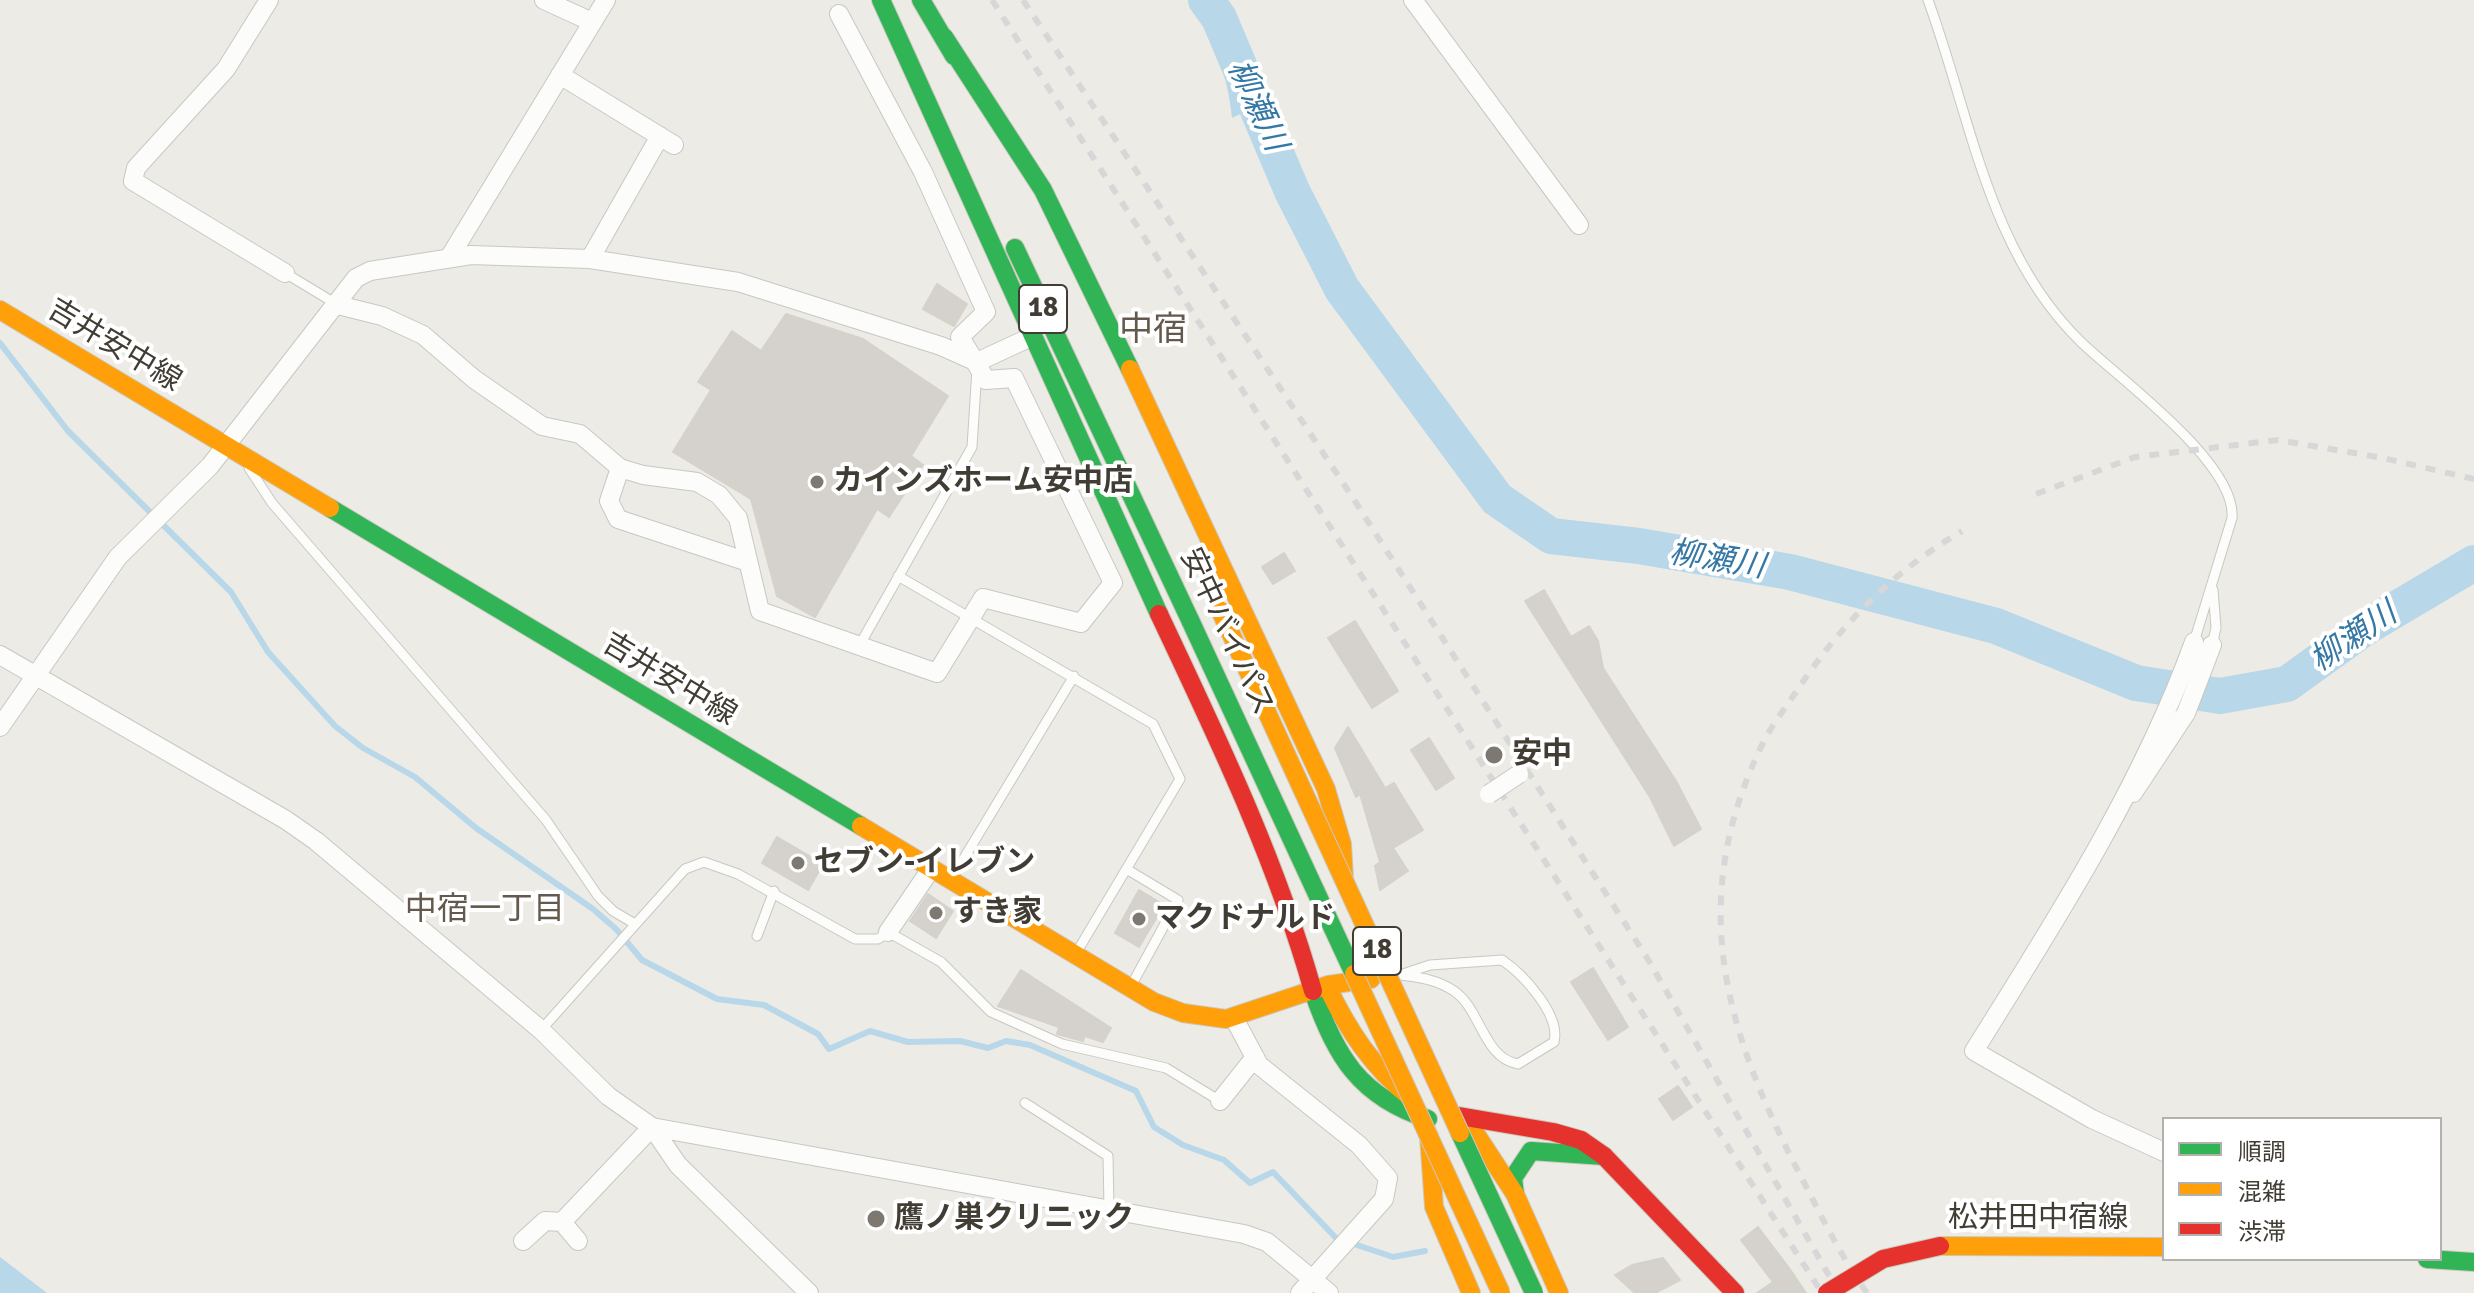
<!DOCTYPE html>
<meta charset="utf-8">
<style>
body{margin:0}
#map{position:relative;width:2474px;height:1293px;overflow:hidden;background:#edebe6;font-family:Signika,"Noto Sans JP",sans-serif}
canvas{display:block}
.legend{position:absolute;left:2162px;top:1117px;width:280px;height:144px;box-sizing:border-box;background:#fff;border:2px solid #b3b1ae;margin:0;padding:10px 14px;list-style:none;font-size:24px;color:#413c34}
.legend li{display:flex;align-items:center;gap:16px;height:40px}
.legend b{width:40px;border:2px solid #b3b1ae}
</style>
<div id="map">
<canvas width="2474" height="1293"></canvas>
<ul class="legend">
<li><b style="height:10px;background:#30b455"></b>順調</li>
<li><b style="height:10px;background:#ff9f0a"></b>混雑</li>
<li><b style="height:10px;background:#e5322d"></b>渋滞</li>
</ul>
</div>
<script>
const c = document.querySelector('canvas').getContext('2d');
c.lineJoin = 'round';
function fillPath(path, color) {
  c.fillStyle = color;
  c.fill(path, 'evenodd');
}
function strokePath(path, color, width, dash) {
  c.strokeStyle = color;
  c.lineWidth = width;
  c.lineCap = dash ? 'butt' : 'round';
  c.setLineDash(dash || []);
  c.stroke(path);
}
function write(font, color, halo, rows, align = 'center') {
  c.font = font + ' Signika,"Noto Sans JP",sans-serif';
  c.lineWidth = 8;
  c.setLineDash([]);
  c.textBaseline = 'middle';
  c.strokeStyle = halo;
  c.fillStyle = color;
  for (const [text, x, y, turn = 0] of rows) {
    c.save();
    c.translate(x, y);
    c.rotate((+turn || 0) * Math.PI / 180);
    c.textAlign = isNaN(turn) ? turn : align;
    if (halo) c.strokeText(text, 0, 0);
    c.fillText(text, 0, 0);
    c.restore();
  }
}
fillPath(new Path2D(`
 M1193,0H1220L1252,67L1274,98L1232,118C1227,73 1214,39 1193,0Z
 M0,1257L47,1293H0Z`), '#b8d7e9');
strokePath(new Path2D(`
 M0,343L68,431L231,592L268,652L335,726L363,748L415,777L476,828L593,909L616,929L642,960L717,999L764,1005L818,1034L829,1049L870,1031L908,1042L960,1041L988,1048L1006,1041L1030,1045L1136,1091L1154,1127L1183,1145L1224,1160L1250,1183L1273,1172L1336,1238L1393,1257L1425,1251`), '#b8d7e9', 6);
strokePath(new Path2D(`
 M1206,0L1219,18L1292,191L1342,289L1497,499L1551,536L1639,546L1790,572L1996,626L2136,683L2220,696L2287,684L2366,627L2474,563`), '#b8d7e9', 36);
const building = new Path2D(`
 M937,284L967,304L954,326L923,309Z
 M786,314L863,339L948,396L911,456L923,465L889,517L877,509L815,617L777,596L751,499L673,452L711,390L698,382L732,331L761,351Z
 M1284,553L1295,571L1273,584L1262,567Z
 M1544,590L1571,637L1589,626L1598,641L1603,668L1676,781L1701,829L1674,846L1650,797L1525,601Z
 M1355,621L1398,691L1372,708L1328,638Z
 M1348,727L1385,788L1394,783L1423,830L1393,848L1408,871L1380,890L1375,866L1380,862L1360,794L1356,797L1335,748Z
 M1429,738L1454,778L1436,790L1411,750Z
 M777,837L823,864L808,890L762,863Z
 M1139,890L1164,905L1139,947L1115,933Z
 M928,894L953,911L936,938L910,921Z
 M1593,968L1628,1027L1608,1040L1571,982Z
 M1021,970L1111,1028L1103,1042L1085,1036L1083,1041L1061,1035L1057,1034L1059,1027L998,1006Z
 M1678,1086L1692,1107L1673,1120L1659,1099Z
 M1758,1227L1789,1268L1806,1293H1757L1773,1282L1741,1240Z
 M1663,1258L1680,1280L1655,1293H1635L1615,1275L1632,1265Z`);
fillPath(building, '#d5d2cd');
strokePath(building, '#d5d2cc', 2);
const lane = new Path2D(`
 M1928,0C1971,117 1988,252 2081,342C2118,378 2237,463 2232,518L2194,642
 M285,273L338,305
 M249,468L272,503L546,820L598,896L613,911L635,924
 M898,576L1153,724L1180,779L1075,955
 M2212,645L2216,628L2213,590
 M859,646L972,447L977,369
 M1128,870L1178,900L1131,986
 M952,878L1074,676
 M757,936L774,891
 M1502,960C1523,974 1561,1015 1554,1042L1518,1064C1483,1058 1481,1009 1454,991C1438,980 1419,977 1400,975L1430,965Z
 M541,1030L685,869L704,862L738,874L855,939H878L888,932L941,962L991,1012L1062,1044L1166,1068L1220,1101
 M1025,1103L1108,1156L1109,1209`);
const street = new Path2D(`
 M269,0L226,69L136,168L133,181L285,273
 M544,0L592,22
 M1413,0L1579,225
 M560,75L674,145
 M449,258L606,0
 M590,259L660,136
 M338,305L382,316L423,335L474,379L542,426L580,434L620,468L643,475L697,482L719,495L738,518L760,611L937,673L983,598L1081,623L1113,583L1014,378L986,380L960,337L986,312L923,172L839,14
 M620,468L609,501L618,519L745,561
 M0,655L286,820L316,841L541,1030L608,1096L652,1127L1244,1234L1267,1242L1329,1293
 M0,727L118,557L210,466L356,278L370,271L471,255L590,259L738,282L941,346L977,362L1031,337
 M2133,793L2186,713L2212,645
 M888,932L931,869
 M1235,1020L1259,1065L1359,1145L1388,1178L1384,1199L1300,1293
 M1220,1101L1255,1057
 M652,1127L678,1165L809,1293
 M2164,1152L2092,1119L1974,1051C2056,920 2141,788 2194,642
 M523,1241L545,1221L562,1222
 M578,1241L562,1222L652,1127`);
const fast = new Path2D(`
 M881,0L1159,614
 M921,0L954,56
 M944,37L1043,190L1130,369
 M1015,248L1191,622
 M330,508L861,826
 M1313,991C1335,1056 1360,1097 1428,1119
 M1515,1194L1513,1178L1531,1151L1604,1156
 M2427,1259L2474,1262`);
const slow = new Path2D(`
 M0,310L330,508
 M1130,369L1326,789L1342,844L1344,878
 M861,826L1154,1002L1183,1013L1226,1019L1328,985L1371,979
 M1327,986C1348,1030 1372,1067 1410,1097
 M1466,1119L1515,1194L1559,1293
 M1429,1136L1434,1207L1471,1293
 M1940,1246L2164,1247`);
const jam = new Path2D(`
 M1159,614C1217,737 1276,859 1313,991
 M1459,1116L1553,1132L1581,1140L1604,1156L1735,1293`);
strokePath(lane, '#c9c7c2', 11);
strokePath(street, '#c9c7c2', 20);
strokePath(fast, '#ccc8be', 20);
strokePath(slow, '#ccc8be', 20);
strokePath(jam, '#ccc8be', 20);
strokePath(lane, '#fcfcfb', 9);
strokePath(street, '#fcfcfb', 18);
strokePath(fast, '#30b455', 18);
strokePath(slow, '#ff9f0a', 18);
strokePath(jam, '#e5322d', 18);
strokePath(new Path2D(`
 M992,0L1822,1293
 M1023,0L1351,495L1649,961L1839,1293
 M2036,494L2135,457L2278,440L2383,458L2474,479
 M1867,1293C1839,1254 1818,1209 1796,1167C1722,1023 1688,897 1762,745C1771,726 1786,707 1798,689C1841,624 1894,571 1962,531`), '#d8d7d7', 6, [10, 10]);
const streetBridge = new Path2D(`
 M1489,794L1519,774`);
const fastBridge = new Path2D(`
 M1191,622L1354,974
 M1460,1133L1534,1293`);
const slowBridge = new Path2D(`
 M1220,610L1460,1133
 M1354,974L1501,1293`);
const jamBridge = new Path2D(`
 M1827,1293L1883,1259L1940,1246`);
strokePath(streetBridge, '#c9c7c2', 20, []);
strokePath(fastBridge, '#ccc8be', 20, []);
strokePath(slowBridge, '#ccc8be', 20, []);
strokePath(jamBridge, '#ccc8be', 20, []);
strokePath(streetBridge, '#fcfcfb', 18);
strokePath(fastBridge, '#30b455', 18);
strokePath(slowBridge, '#ff9f0a', 18);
strokePath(jamBridge, '#e5322d', 18);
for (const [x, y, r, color] of [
 [817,482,8,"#7d7972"],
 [1494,755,10,"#7d7972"],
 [798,863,8,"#7d7972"],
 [936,913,8,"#7d7972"],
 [1139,919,8,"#7d7972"],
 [876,1219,10,"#7d7972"]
]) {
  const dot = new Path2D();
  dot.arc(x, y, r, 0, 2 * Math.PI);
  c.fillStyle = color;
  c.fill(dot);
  strokePath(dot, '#fff', 3);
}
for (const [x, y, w] of [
 [1043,309,48],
 [1377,951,48]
]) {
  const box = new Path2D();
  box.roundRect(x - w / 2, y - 24, w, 48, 6);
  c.fillStyle = '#fff';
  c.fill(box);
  strokePath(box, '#413c34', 2);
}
write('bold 28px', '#413c34', null, [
 ["18",1043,309],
 ["18",1377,951]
]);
write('30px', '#413c34', '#fff', [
 ["吉井安中線",114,346,31],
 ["安中バイパス",1226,632,65],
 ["吉井安中線",669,680,31],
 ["松井田中宿線",2038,1219]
]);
write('bold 30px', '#413c34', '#fff', [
 ["カインズホーム安中店",833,482],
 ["安中",1512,755],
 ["セブン-イレブン",814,863],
 ["すき家",952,913],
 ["マクドナルド",1155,919],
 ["鷹ノ巣クリニック",894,1219]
], 'left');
write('italic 32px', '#3578a5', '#fff', [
 ["柳瀬川",1256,106,65],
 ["柳瀬川",1717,561,9],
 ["柳瀬川",2354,638,-34]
]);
write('32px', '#63594c', '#fff', [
 ["中宿一丁目",485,911]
]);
write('34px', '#63594c', '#fff', [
 ["中宿",1153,331]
]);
</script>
